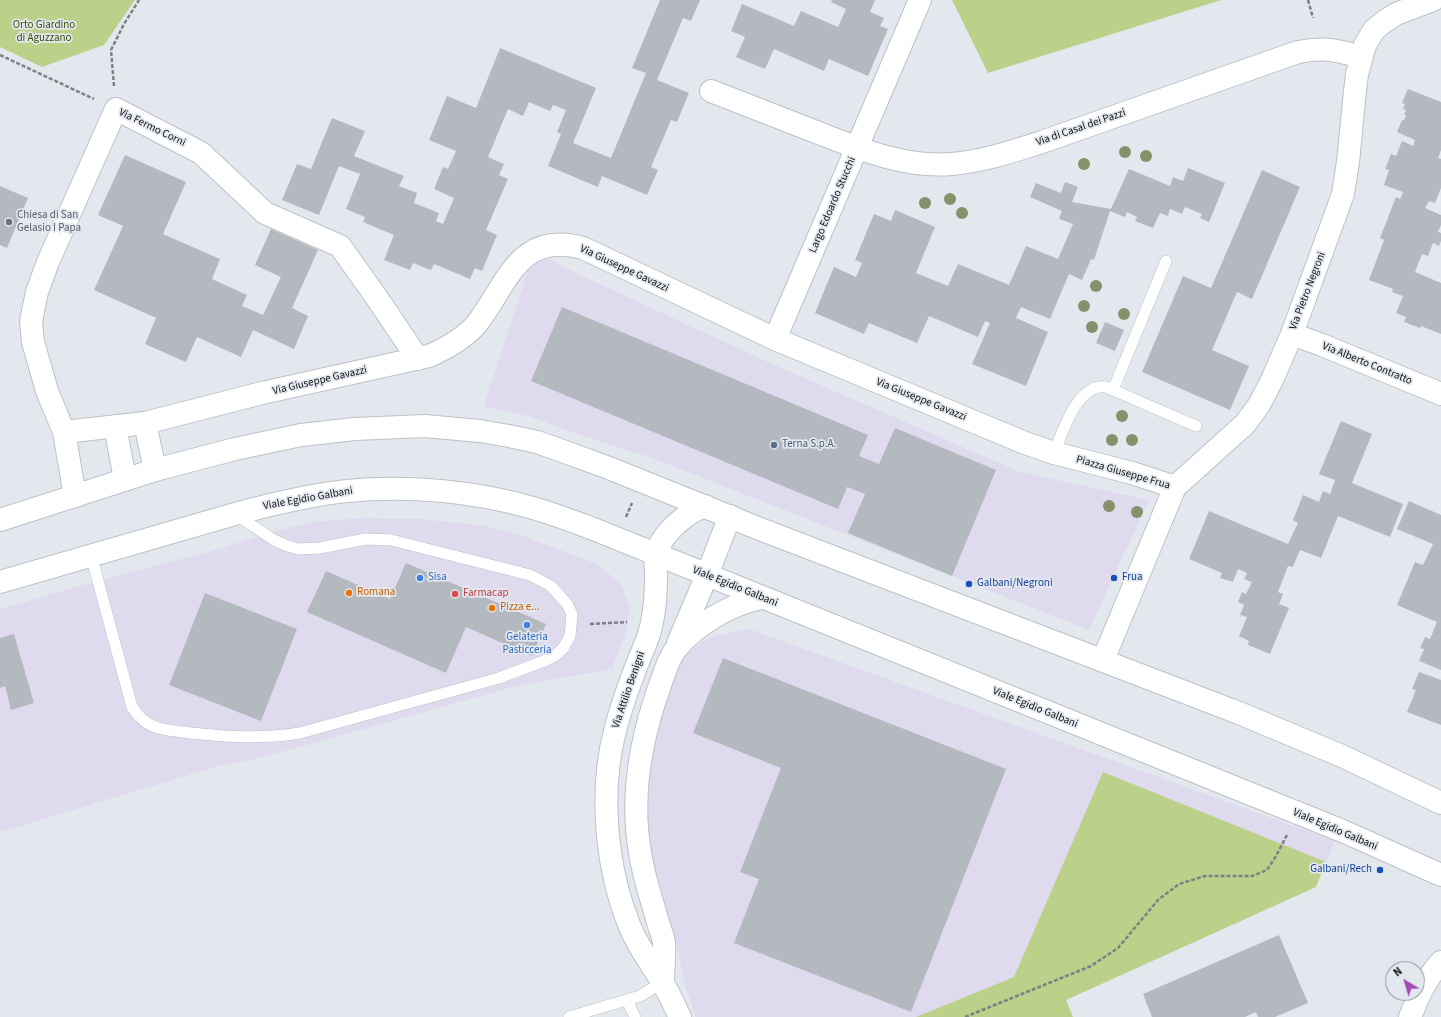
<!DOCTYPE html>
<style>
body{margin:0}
#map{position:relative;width:1441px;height:1017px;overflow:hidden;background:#e3e8ef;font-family:"Source Sans 3",sans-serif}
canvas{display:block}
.north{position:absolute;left:1385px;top:961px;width:40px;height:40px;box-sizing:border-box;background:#e3e8ef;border:1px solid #8f9298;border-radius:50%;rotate:322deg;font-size:11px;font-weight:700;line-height:16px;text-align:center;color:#101215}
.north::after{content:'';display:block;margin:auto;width:14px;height:18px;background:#a34ab6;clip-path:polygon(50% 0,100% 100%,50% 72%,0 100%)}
</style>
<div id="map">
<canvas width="1441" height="1017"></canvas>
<div class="north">N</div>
</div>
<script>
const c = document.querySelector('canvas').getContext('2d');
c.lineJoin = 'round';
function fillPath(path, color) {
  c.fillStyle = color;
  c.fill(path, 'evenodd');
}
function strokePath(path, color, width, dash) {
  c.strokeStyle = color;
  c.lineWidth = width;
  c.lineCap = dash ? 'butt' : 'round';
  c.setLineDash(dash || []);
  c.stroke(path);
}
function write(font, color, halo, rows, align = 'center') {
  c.font = font + ' "Source Sans 3",sans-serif';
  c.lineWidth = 3.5;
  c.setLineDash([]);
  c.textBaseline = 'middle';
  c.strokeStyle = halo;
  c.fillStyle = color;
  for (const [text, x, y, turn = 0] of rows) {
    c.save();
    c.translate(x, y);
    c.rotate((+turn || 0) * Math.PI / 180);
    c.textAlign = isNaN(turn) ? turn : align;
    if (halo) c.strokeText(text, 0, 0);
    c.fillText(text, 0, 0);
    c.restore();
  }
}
fillPath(new Path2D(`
 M549,259L578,274L770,363L1020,472L1149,500L1089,630L652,458L586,437L531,417L484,406L530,264Z
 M363,518L421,519L486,526L526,537L597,564L621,584L630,609L625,636L612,669L517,686L260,758L215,767L1,832L0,831V609L79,586L212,551L272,532L313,522Z
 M749,629L1335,841L1316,887L1066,1000L1073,1017H696L685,985L677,947L654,879L646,830V780L655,733L677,663L705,639L728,633Z`), '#e0daef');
fillPath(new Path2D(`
 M0,0H135L104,45L42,67L0,47Z
 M952,0H1221L988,73Z
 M1103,772L1326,862L1316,887L1066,1000L1073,1017H916L1014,977Z`), '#bbd189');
fillPath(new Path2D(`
 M660,0H700L691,21L683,18L657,80L689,93L677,122L671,120L651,167L658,170L647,195L602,176L598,187L548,166L561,134L557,132L566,110L553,105L550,111L529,102L523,116L508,109L488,157L504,164L499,175L508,179L486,230L497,235L482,271L475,268L470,279L434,264L431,270L413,263L410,270L384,260L394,235L363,222L365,217L346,209L360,174L339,166L319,215L282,200L297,164L311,169L332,118L365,131L354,156L404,176L399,186L417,193L414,203L439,213L436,221L443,224L454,198L434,189L443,167L448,169L456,151L429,140L447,96L476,108L500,48L596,88L573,143L611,158L646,73L632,68Z
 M832,0H875L870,12L884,18L880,26L888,29L868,76L829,59L824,71L774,49L765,69L736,57L745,37L731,31L742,4L794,26L801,11L838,27L846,9L831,2Z
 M1408,89L1441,102V150L1438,158L1441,159V188L1435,203L1429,201L1425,208L1441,215V225L1438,232L1441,233V241L1439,246L1433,243L1428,256L1422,254L1415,272L1441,283V334L1421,326L1420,328L1404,322L1406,317L1396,313L1403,296L1392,292L1393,289L1369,280L1384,240L1380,238L1396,197L1400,199L1403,192L1384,185L1389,170L1385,169L1391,154L1396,156L1402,141L1413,146L1415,140L1397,132L1402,120H1404L1406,115H1404L1406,110L1403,109L1405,104L1402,103Z
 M125,155L186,182L163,234L220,259L212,279L247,295L242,306L263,315L281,277L255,265L271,229L318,250L292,308L308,316L294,349L253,330L241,357L197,337L186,362L145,344L156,318L94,290L123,226L98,215Z
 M1188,168L1225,183L1209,222L1200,218L1202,214L1185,207L1182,214L1170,209L1168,216L1160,213L1153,228L1135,221L1137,217L1127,212L1125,217L1110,211L1094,260L1091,259L1082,280L1069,274L1050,319L1021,307L1016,318L1048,332L1026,386L972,364L990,323L985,321L978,337L929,316L917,343L869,323L864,334L815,313L834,267L856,277L862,263L855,260L874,214L891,221L895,210L935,227L916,273L948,286L958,264L1009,285L1026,246L1058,259L1073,224L1059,219L1062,211L1030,197L1036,183L1061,193L1065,182L1078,187L1072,202L1111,209L1129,169L1170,186L1173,177L1183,181Z
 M1262,170L1300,187L1252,299L1237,292L1212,350L1249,366L1230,410L1142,372L1183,276L1211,288Z
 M0,186L28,198L7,248L0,245Z
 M562,307L868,435L859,456L879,464L895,428L996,470L952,576L848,533L865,494L847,487L838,509L531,381Z
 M1105,322L1124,330L1115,351L1096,343Z
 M1341,421L1372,434L1352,483L1403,504L1390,537L1338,516L1321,558L1300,550L1293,567L1288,566L1278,592L1283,594L1279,604L1289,608L1270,654L1248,645L1249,641L1239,636L1247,617L1240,615L1244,605L1238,602L1242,592L1246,594L1252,582L1244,579L1247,573L1238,569L1233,582L1220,578L1222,573L1189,559L1209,511L1288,544L1298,523L1293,520L1303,495L1319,502L1323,491L1330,494L1335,480L1319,474Z
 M1409,501L1441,515V670L1419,661L1424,649L1420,648L1425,637L1430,639L1437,622L1397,605L1415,562L1423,565L1433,544L1397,529Z
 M406,563L546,624L532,656L466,627L446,673L307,612L326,571L390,599Z
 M205,593L297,629L261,721L169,685Z
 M14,634L34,703L11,710L5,686L0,688V638Z
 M723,658L1006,769L911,1012L734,943L759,879L740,872L781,768L693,733Z
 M1419,672L1441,680V725L1407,712L1416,690L1412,689Z
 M1279,935L1308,1003L1275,1017H1258L1256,1012L1245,1017H1152L1143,994Z`), '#b4b9c0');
const lane = new Path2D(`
 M1113,390L1166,261
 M1054,453C1063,432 1077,383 1106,387L1196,426
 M91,555L132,707C137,714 141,720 149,724C161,731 177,731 191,733C229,737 262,739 300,733L499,678L544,661L556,655L564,647L570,636L572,614L567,604L551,586L530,575L391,540L365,539L320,548L298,549L285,545L274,540L235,514
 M627,1000L635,1017
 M569,1017L640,996L663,982`);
const street = new Path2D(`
 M711,91C744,104 777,117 811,130C855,147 902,168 951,164C982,162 1013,151 1042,142L1298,52C1324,47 1337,50 1361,57
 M1292,334L1322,345L1441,394
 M775,339L920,0
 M115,426L125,479
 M64,432L145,423
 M155,470L145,423L262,393L429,356C447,348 467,337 479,321C509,280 520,231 583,248L775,339L1025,443L1054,453L1132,473L1175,487
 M75,496L64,432L47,391L33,342L31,321L37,292L48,262L116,109L201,153L265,213L340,246L377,298L418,359
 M678,643L707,575L730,516
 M663,982C663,970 665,955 664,943C663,935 659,927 657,919C651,897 643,875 640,852C630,795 641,738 660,685C664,674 669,657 676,649C695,625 731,604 761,598
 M680,1017C674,1005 669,993 662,982C651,963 638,947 630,927C606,868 599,792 615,731C621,707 629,685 638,662C643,649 650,636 652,622C655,608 656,592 656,577C656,570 655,562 656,556C660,534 686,513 705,506
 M1410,1017C1418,997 1426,978 1441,962`);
const secondary = new Path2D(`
 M1103,660L1175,487L1245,424L1259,405L1272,380L1292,334L1343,194L1348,162L1355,91L1357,74L1365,45L1374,30L1385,21L1396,14L1433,0`);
const primary = new Path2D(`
 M0,520L155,470L235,449L301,435L355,429L425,426L480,431L509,436L537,442L557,449L609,468L760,529L1239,713L1342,756L1441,803
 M0,582L235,514C272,504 309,495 347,491C408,485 474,491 533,508C554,514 575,522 596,530L1345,832L1441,875`);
strokePath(lane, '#bcc1c7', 12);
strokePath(street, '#bcc1c7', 24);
strokePath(secondary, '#bcc1c7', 24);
strokePath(primary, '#bcc1c7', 24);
strokePath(new Path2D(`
 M1308,0L1313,18
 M0,55L94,99
 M114,86L111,50L124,24L139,0
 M626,517L632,503
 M590,624L627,622
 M965,1017L1091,966L1118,948L1158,900L1179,884L1205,876H1252L1267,870L1276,856L1287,835`), '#7d8085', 2.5, [4, 2]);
strokePath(lane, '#fff', 11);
strokePath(street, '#fff', 22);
strokePath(secondary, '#fff', 22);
strokePath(primary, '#fff', 22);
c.fillStyle = '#86916c';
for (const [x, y] of [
 [1125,152],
 [1146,156],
 [1084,164],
 [950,199],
 [925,203],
 [962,213],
 [1096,286],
 [1084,306],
 [1124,314],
 [1092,327],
 [1122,416],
 [1112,440],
 [1132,440],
 [1109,506],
 [1137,512]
]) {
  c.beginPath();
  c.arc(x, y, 6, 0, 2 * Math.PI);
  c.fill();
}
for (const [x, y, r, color] of [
 [9,222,4,"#6b7280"],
 [774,445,4,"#5c6f8a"],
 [420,578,4,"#3f7fe0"],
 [1114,578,4,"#1a4fb4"],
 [969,584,4,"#1a4fb4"],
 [349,593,4,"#e8710a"],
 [455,594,4,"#e0444e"],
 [492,608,4,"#e8710a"],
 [527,625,4,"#3f7fe0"],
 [1380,870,4,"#1a4fb4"]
]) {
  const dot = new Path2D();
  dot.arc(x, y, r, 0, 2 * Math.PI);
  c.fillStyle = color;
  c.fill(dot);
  strokePath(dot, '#e3e8ef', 1.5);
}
write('11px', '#394900', '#e3e8ef', [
 ["Orto Giardino",44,26],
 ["di Aguzzano",44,39]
]);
write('11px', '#101215', '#e3e8ef', [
 ["Via Fermo Corni",152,128,26],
 ["Via di Casal dei Pazzi",1081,128,-19],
 ["Largo Edoardo Stucchi",833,205,-67],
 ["Via Giuseppe Gavazzi",624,269,25],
 ["Via Pietro Negroni",1308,291,-69],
 ["Via Alberto Contratto",1367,364,22],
 ["Via Giuseppe Gavazzi",320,381,-13],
 ["Via Giuseppe Gavazzi",921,400,22],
 ["Piazza Giuseppe Frua",1123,473,16],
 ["Viale Egidio Galbani",308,499,-10],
 ["Viale Egidio Galbani",735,587,22],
 ["Via Attilio Benigni",629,690,-71],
 ["Viale Egidio Galbani",1035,708,22],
 ["Viale Egidio Galbani",1335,830,23]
]);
write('11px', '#5b616d', '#e3e8ef', [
 ["Chiesa di San",17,216],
 ["Gelasio I Papa",17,229]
], 'left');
write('11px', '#4e5e75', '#e3e8ef', [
 ["Terna S.p.A.",782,445]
], 'left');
write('11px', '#366cbe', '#e3e8ef', [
 ["Sisa",428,578],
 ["Gelateria",527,638,"center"],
 ["Pasticceria",527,651,"center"]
], 'left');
write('11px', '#164399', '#e3e8ef', [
 ["Frua",1122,578],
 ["Galbani/Negroni",977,584],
 ["Galbani/Rech",1372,870,"right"]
], 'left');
write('11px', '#c56008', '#e3e8ef', [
 ["Romana",357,593],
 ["Pizza e...",500,608]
], 'left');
write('11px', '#be3a42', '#e3e8ef', [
 ["Farmacap",463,594]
], 'left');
</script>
